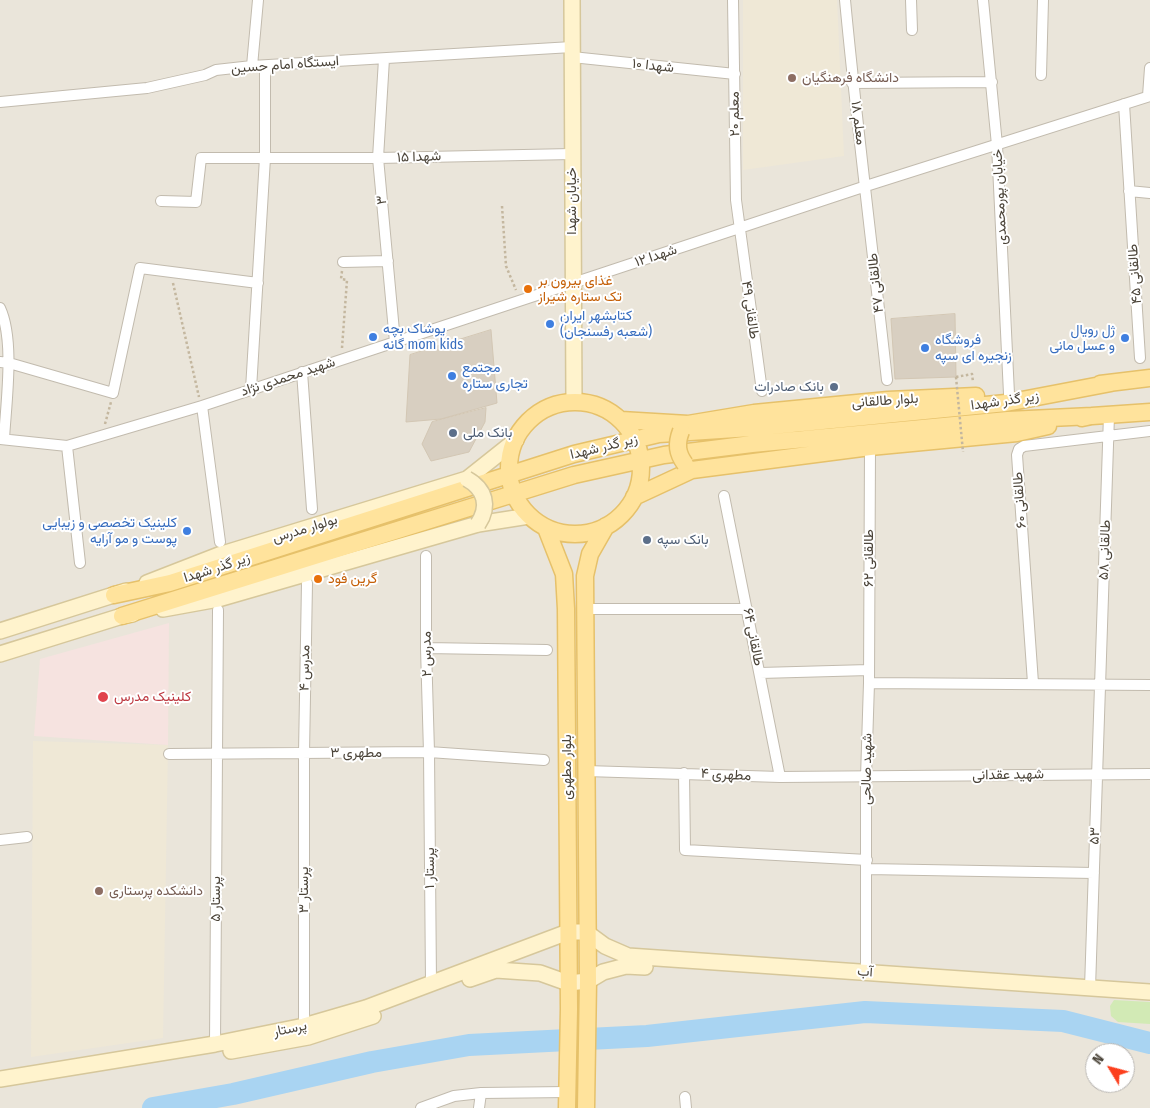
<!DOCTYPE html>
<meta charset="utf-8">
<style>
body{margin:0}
#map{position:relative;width:1150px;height:1108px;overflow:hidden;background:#f6f3ec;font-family:"Fira Sans Condensed",sans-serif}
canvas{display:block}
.north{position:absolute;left:1085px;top:1043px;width:50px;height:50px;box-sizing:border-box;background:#fff;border:1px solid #b7b4b0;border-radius:50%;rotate:307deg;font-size:14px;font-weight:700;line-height:20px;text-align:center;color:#4b4439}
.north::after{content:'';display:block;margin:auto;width:18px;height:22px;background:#fc3f1d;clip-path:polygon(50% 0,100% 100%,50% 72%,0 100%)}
</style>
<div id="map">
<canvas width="1150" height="1108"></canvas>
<div class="north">N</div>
</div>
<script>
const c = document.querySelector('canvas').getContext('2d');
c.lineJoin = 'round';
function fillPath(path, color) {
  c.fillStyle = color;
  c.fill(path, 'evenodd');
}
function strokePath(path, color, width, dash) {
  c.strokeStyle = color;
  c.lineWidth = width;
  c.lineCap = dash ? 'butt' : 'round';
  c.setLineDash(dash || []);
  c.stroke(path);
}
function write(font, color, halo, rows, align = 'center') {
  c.font = font + ' "Fira Sans Condensed",Vazirmatn,sans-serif';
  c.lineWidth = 4;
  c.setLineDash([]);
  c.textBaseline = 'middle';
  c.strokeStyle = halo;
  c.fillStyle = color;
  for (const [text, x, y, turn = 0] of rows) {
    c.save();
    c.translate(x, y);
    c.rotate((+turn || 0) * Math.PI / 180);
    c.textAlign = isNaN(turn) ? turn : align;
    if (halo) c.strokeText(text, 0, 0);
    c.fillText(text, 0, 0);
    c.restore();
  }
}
fillPath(new Path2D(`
 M0,0H1150V1108H0ZM1095,1053H1125V1083H1095Z`), '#eae5da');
fillPath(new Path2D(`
 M743,0H837L844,156L743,170Z
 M33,741L168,745L163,1038L31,1057Z`), '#efe8d6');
fillPath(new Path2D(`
 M169,623L168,745L34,736L40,659Z`), '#f6e3e0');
fillPath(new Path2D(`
 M1114,1000L1150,1002V1024L1118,1022L1111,1016L1110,1006Z`), '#d2eab5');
strokePath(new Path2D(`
 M153,1108L233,1094L372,1062L469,1045L647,1036L865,1012L1063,1021L1150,1043`), '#a9d4f2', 22);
const building = new Path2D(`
 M955,314L956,377L895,379L891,319Z
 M491,330L497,403L441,419L406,422L410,355Z
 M486,408L485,422L469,452L431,461L422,444L432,422Z`);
fillPath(building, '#d8cfc1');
strokePath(building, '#d3c7b4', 1);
const street = new Path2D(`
 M733,0L736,200L762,391
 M845,0C857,127 873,253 887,380
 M911,0L912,30
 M983,0L997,145L1009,394
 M572,57L735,74
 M384,59L378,158L395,342
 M252,66L258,0
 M1041,75L1043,0
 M852,83L992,82
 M1148,96L1150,68
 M0,102L147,88L205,75L216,70L252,66L572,47
 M1124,104L1140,358
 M1129,191L1150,193
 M161,201L196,202L201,158H378L572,154
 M343,262L388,261
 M0,308C15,340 6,403 4,439
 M0,362L9,363L113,393L140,268L258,283
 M302,372L312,509
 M251,389L265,158V66
 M202,406L220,542
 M0,439L67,446L202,406L866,186L1150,96
 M67,446L80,563
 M724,496L780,777
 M426,556V648L429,752L431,983
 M584,609H747
 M426,648L547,650
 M760,673L869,670
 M869,683L1150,685
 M1033,683L1017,455L1019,449L1024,446L1150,431
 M169,754L429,752L544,760
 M586,771L780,777L1150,774
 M684,773L685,850L867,860
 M0,840L27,837
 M867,869L1094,873
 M866,972V777L869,683L870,447
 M1090,988L1109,415
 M304,1026V753L307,583
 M215,1044L218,610
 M685,1097L686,1108
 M421,1108L454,1096L481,1093L568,1092
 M479,1108L481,1093`);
const secondary = new Path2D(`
 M572,0L574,402
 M147,583L219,555L467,479L516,440
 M163,609L218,599L478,524L529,516
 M0,631L126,591
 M0,654L122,616L133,614
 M470,979L496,970L540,973L568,983L588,981L603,972L626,966L645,967
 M231,1051L308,1037L373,1016
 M0,1079L215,1044L304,1026L366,1008L568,932H586L605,946L628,956L1150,992`);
const primary = new Path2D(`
 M1100,384L1150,378
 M509 468a66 66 0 1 1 132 0a66 66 0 1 1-132 0Z
 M1082,418L1092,416L1150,412
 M621,420L688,424L754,413L888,400L976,396
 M634,497L692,470L870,447L1017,433L1048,426
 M546,528L564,574L566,609L569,1009L567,1108
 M114,595L170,583L574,454L659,434L751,428L1006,403L1111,383
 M122,616L574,475L664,455L752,444L1008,420L1092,416
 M586,1108L588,981L585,576L590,554L606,526`);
strokePath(street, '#c2bbae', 12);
strokePath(secondary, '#d6c79b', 18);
strokePath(primary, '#e6c16a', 19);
strokePath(new Path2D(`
 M502,206L506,266L516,290
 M342,271L341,279L347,280L342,348
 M173,283L199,397
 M956,377L972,374L973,382
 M105,424L111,402`), '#c4b79f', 2.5, [2.5, 2.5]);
strokePath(street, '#fff', 10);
strokePath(secondary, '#fff3cd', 15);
strokePath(primary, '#ffe39c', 16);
const secondaryBridge = new Path2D(`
 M467,479C485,489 490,506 478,524`);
const primaryBridge = new Path2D(`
 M681,431C676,444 677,453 685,464`);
strokePath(secondaryBridge, '#d6c79b', 18, []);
strokePath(primaryBridge, '#e6c16a', 19, []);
strokePath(new Path2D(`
 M956,377L963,452`), '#c4b79f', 2.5, [2.5, 2.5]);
strokePath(secondaryBridge, '#fff3cd', 15);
strokePath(primaryBridge, '#ffe39c', 16);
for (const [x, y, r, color] of [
 [792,78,5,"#8d6e63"],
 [528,289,5,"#e8710a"],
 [550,324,5,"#3f7fe0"],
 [373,337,5,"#3f7fe0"],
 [1125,338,5,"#3f7fe0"],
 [925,348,5,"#3f7fe0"],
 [452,376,5,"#3f7fe0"],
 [834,387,5,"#5c6f8a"],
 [453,433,5,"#5c6f8a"],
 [187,531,5,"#3f7fe0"],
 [647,540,5,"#5c6f8a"],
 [318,579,5,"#e8710a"],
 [103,697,6,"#e0444e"],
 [99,891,5,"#8d6e63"]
]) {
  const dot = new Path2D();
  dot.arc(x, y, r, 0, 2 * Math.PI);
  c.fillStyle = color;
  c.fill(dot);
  strokePath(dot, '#fff', 2);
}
write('14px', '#4b4439', '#fff', [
 ["ایستگاه امام حسین",285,65,-4],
 ["شهدا ۱۰",653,66,6],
 ["معلم ۲۰",735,114,-91],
 ["معلم ۱۸",858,123,83],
 ["شهدا ۱۵",419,157,-2],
 ["خیابان پورمحمدی",1000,197,-93],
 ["۳",382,200,-95],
 ["خیابان شهدا",572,201,-90],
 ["۱۲ شهدا",656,256,-18],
 ["طالقانی ۴۵",1135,274,-94],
 ["طالقانی ۴۷",876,283,-96],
 ["طالقانی ۴۹",750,310,82],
 ["شهید محمدی نژاد",288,377,-18],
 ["بلوار طالقانی",885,401,-4],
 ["زیر گذر شهدا",1005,401,-8],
 ["زیر گذر شهدا",604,447,-14],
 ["طالقانی ۶۰",1020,500,-94],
 ["بولوار مدرس",305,529,-17],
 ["طالقانی ۵۸",1105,550,-88],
 ["طالقانی ۶۲",869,558,-90],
 ["زیر گذر شهدا",217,568,-18],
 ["طالقانی ۶۴",753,637,79],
 ["مدرس ۲",427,654,-91],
 ["مدرس ۴",305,668,-89],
 ["مطهری ۳",356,753],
 ["بلوار مطهری",567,767,-90],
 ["شهید صالحی",867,769,-89],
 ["مطهری ۴",726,775,3],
 ["شهید عقدانی",1008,775,-1],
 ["۵۳",1095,836,-88],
 ["پرستار ۱",430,868,-90],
 ["پرستار ۳",304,890,-90],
 ["پرستار ۵",216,899,-90],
 ["آب",865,972,4],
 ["پرستار",290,1029,-12]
]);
write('14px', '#785e54', '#fff', [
 ["دانشگاه فرهنگیان",802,78],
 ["دانشکده پرستاری",109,891]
], 'left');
write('14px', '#c56008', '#fff', [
 ["غذای بیرون بر",538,281],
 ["تک ستاره شیراز",538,297],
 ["گرین فود",328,579]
], 'left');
write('14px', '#366cbe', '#fff', [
 ["کتابشهر ایران",560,316],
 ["(شعبه رفسنجان)",560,332],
 ["پوشاک بچه",383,329],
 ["گانه mom kids",383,345],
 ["ژل رویال",1115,330,"right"],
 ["و عسل مانی",1115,346,"right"],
 ["فروشگاه",935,340],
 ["زنجیره ای سپه",935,356],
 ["مجتمع",462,368],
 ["تجاری ستاره",462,384],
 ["کلینیک تخصصی و زیبایی",177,523,"right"],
 ["پوست و مو آرایه",177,539,"right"]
], 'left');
write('14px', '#4e5e75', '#fff', [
 ["بانک صادرات",824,387,"right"],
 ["بانک ملی",463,433],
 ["بانک سپه",657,540]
], 'left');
write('14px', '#be3a42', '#fff', [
 ["کلینیک مدرس",114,697]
], 'left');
</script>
